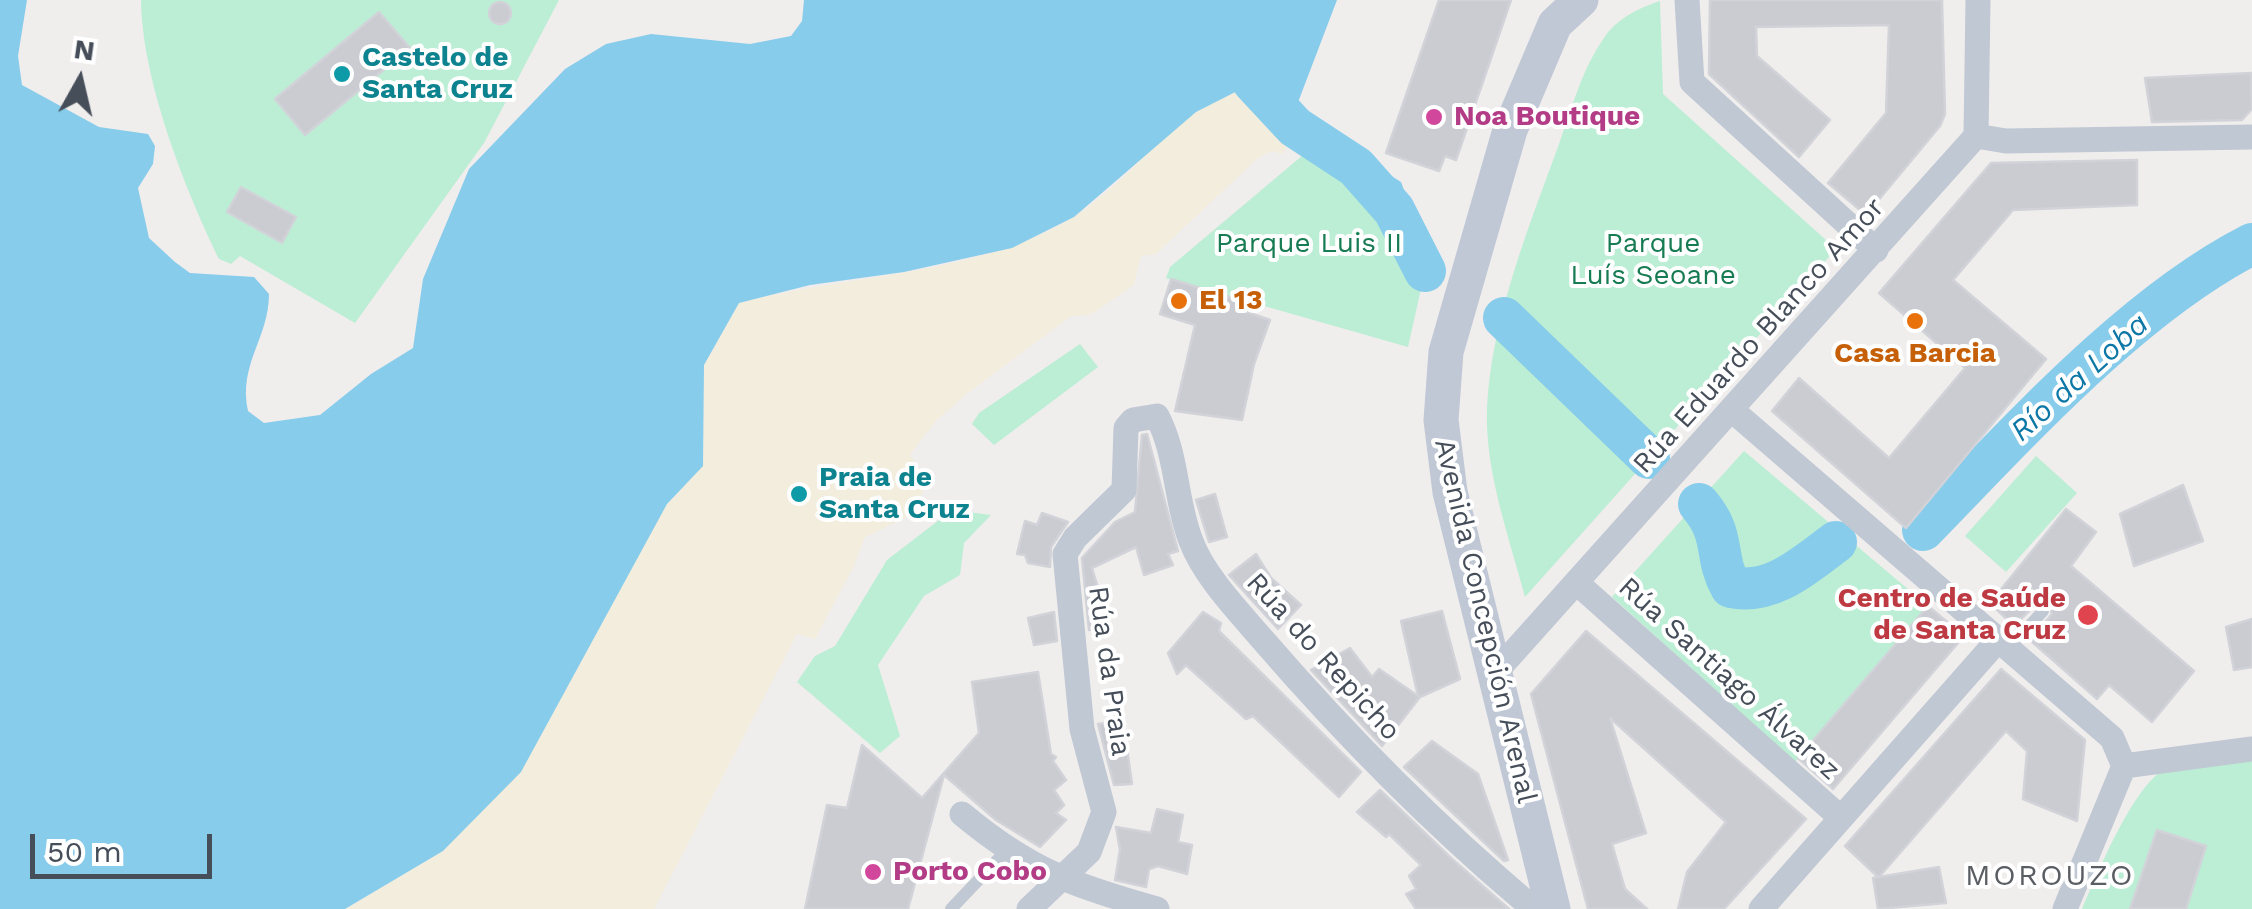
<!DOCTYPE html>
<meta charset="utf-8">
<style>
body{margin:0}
#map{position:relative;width:2252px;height:909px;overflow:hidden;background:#f0eded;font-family:"Work Sans",sans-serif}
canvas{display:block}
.north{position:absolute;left:30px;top:30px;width:100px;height:100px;-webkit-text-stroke:8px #fff;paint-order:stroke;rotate:8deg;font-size:28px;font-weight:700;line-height:40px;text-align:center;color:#464e5a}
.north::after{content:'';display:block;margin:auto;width:35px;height:45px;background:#464e5a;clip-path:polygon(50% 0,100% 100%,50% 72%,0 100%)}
.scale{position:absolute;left:30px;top:834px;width:182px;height:45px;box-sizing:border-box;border:5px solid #464e5a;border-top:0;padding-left:12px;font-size:30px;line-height:35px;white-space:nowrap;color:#464e5a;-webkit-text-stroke:8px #fff;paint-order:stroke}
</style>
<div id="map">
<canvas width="2252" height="909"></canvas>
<div class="north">N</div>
<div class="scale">50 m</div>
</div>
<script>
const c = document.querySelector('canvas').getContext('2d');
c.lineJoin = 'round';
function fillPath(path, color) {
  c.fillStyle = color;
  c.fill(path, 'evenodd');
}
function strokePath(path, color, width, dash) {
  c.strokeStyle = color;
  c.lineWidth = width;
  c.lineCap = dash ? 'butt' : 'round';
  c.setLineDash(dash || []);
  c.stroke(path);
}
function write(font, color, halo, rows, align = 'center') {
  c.font = font + ' "Work Sans",sans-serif';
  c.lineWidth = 8;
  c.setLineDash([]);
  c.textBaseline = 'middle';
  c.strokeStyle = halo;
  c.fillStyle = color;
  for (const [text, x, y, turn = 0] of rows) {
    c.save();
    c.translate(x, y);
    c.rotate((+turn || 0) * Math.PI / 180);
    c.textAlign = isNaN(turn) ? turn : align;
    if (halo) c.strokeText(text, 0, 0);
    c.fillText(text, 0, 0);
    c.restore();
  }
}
fillPath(new Path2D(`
 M141,0H559L484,143L355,323L240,256L231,264L219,259C184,187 142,80 141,0Z
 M1660,1L1663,94L1836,249L1525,597C1509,536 1485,473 1487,409C1491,319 1529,227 1559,144C1572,108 1582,69 1604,38C1616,19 1639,8 1660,1Z
 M1303,155L1335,162L1425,271L1408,347L1166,278L1170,267Z
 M1080,344L1098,367L994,445L972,424L979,413Z
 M1744,451L1928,606L1795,762L1612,597Z
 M2036,456L2077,493L2006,572L1965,536Z
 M952,510L991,515L964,543L960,575L924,596L878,665L900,736L880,753L797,682L815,656L835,646L887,560Z
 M2252,757V909H2082C2098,873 2135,778 2173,764C2195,756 2229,759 2252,757Z`), '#bbeed4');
fillPath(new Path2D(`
 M1249,84L1293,132L1283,154L1272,151L1258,158L1156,254L1141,256L1134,285L1092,314L1070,317L964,396L935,422L910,455L929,483L905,518L865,537L853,568L815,639L797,634L654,909H345L443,851L667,504L703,466L704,365L739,303C846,275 979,275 1072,218C1117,190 1151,144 1195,113C1211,102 1231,94 1249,84Z`), '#f2eddd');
fillPath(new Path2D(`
 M0,0H27L18,56L22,85L99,127L148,134L155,146L153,164L138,188L149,238L175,262L190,273L254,277L269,294C269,338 238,364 248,411L264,423L320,415L371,374L413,348L423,279L469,169L565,69L606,44L651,34L750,44L791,36L802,21L804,0H1337L1292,118L1253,83L1196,112L1074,217L1012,248L904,272L810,285L739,303L704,365L703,466L667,504L521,772L443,851L345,909H0Z
 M1350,150L1401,182L1428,255L1425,271L1335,162Z`), '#88cceb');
strokePath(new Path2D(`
 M1253,82L1295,127L1356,167L1394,210L1425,271
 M1504,318L1649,458
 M1699,504C1727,537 1713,555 1731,587C1772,596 1806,564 1836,542
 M1923,530C2017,434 2132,305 2252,244`), '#88cceb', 42);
const building = new Path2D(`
 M1439,0H1511L1456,160L1445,156L1439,171L1386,153Z
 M1710,0H1942L1945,114L1940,126L1866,215L1828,183L1886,113L1889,25L1756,27L1757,56L1830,120L1799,157L1709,74Z
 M489 13a11 11 0 1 1 22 0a11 11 0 1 1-22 0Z
 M379,12L410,48L305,135L275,99Z
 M2251,73L2252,109L2242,120L2152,122L2145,78Z
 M2137,160V205L2013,210L1953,280L2046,359L1906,528L1772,411L1799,378L1889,458L1965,368L1879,293L1991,163Z
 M241,187L296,217L282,243L227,212Z
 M1171,279L1246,302L1244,311L1270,320L1254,364L1242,420L1175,411L1195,325L1160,314Z
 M1147,434L1178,551L1168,554L1173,565L1144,575L1136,547L1092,568L1109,625L1089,630L1082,558L1115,522L1135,512L1142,435Z
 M2183,485L2203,541L2134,566L2120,514Z
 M1215,494L1227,537L1209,542L1196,500Z
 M2066,509L2096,532L2071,566L2194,671L2152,722L2109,685L2097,699L2030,640L2052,614L2049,603L2036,604L2014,626L1990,603Z
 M1042,513L1068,522L1051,547L1050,567L1028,563L1025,555L1017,554L1025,521L1037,525Z
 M1256,554L1271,578L1301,605L1278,629L1229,575Z
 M1928,606L1964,636L1833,789L1798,758Z
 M1442,611L1460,679L1420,697L1382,746L1311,670L1350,648L1372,677L1379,669L1418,696L1401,621Z
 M1054,612L1057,641L1034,645L1028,618Z
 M1203,612L1221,623L1219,631L1361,772L1339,797L1253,716L1246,719L1186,665L1177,674L1168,653Z
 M2252,619V667L2234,670L2226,627Z
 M1586,631L1806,819L1724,909H1678L1687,872L1726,822L1610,718L1646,833L1612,844L1625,889L1647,909H1588L1531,694Z
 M2001,669L2085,740L2077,821L2023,799L2027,751L2006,731L1879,877L1939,867L1946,903L1878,909L1873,878L1878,877L1845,846Z
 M1038,672L1051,754L1056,757L1053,761L1066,780L1054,790L1064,805L1056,813L1066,820L1040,847L996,820L944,775L908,909H805L827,805L847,808L862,745L922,798L979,733L972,682Z
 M1123,721L1132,784L1114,785L1098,724Z
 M1432,741L1478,774L1508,860L1504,861L1404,767Z
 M1380,790L1451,858L1509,909H1416L1406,894L1416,889L1409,876L1421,865L1389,834L1386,837L1357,812Z
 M1157,809L1183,815L1178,842L1192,845L1187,874L1158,866L1149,869L1146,887L1115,880L1120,850L1116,827L1151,833Z
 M2157,830L2206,846L2186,909H2130Z`);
fillPath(building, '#caccd2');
strokePath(building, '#d1d3d9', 2.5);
strokePath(new Path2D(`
 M2000,640L2022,634L2043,611
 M951,909L1006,851`), '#c0c8d3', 12);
strokePath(new Path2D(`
 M1687,0L1692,82L1876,250
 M1976,136L2006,141L2252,137
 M1733,411L2112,738L2124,766
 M1578,584L1841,818
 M1493,675L1976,136L1978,0
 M2124,766L2252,749
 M962,814C1029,870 1074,886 1157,909
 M1029,909L1089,852L1104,812L1082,729L1065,554L1075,538L1124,490L1126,428L1133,420L1157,416C1178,456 1175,501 1191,541C1204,576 1239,612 1263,640C1346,736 1436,827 1534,909
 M1761,909L1998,640
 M2065,909L2124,766`), '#c0c8d3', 25);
strokePath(new Path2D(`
 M1553,909L1450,492L1441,420L1446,352L1510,130L1555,24L1581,0`), '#c0c8d6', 35);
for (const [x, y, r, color] of [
 [342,74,10,"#0f9aa8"],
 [1434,117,10,"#d1479c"],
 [1179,301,10,"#e8710a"],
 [1915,321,10,"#e8710a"],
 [799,494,10,"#0f9aa8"],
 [2088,615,12,"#e0444e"],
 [873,872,10,"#d1479c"]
]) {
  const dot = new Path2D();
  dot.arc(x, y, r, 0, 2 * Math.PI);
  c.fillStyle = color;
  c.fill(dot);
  strokePath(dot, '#fff', 4);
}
write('bold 28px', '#0d838f', '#fff', [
 ["Castelo de",362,58],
 ["Santa Cruz",362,90],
 ["Praia de",819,478],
 ["Santa Cruz",819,510]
], 'left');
write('bold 28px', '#b23c85', '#fff', [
 ["Noa Boutique",1454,117],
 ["Porto Cobo",893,872]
], 'left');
write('28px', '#177b53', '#fff', [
 ["Parque Luis II",1309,244],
 ["Parque",1653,244],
 ["Luís Seoane",1653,276]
]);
write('bold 28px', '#c56008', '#fff', [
 ["El 13",1199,301],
 ["Casa Barcia",1915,354,"center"]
], 'left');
write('28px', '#464e5a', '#fff', [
 ["Rúa Eduardo Blanco Amor",1759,336,-48],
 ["Avenida Concepción Arenal",1485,621,77],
 ["Rúa do Repicho",1323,657,48],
 ["Rúa da Praia",1109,671,82],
 ["Rúa Santiago Álvarez",1729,679,42]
]);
write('bold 28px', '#be3a42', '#fff', [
 ["Centro de Saúde",2066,599],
 ["de Santa Cruz",2066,631]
], 'right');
write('italic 30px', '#0d77a6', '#fff', [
 ["Río da Loba",2080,378,-42]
]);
c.letterSpacing = '2.5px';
write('30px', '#5a5d62', '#fff', [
 ["MOROUZO",2050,876]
]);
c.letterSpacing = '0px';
</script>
